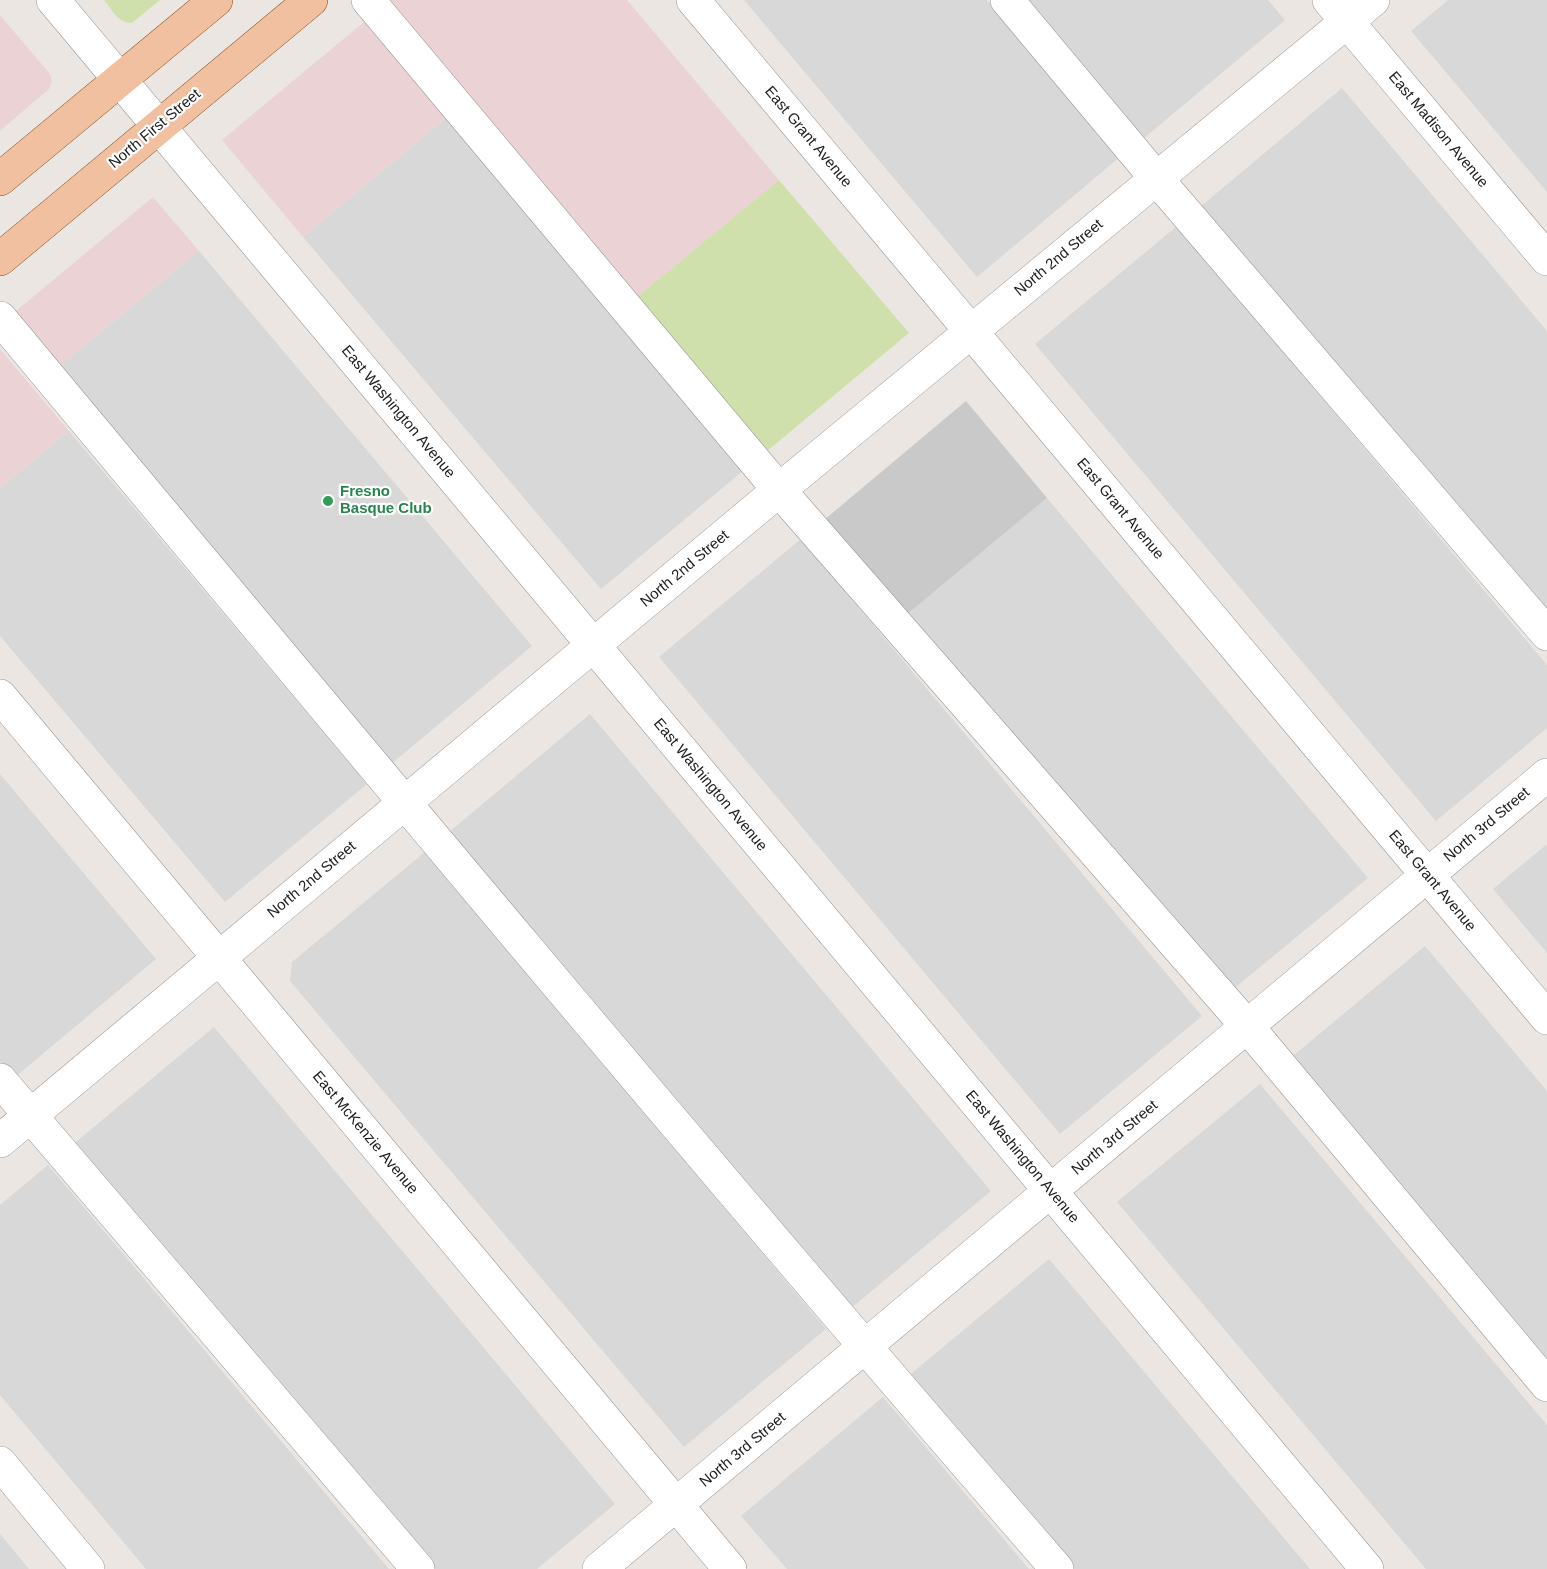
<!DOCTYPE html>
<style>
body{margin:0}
canvas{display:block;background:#ebe6e1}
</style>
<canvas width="1547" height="1569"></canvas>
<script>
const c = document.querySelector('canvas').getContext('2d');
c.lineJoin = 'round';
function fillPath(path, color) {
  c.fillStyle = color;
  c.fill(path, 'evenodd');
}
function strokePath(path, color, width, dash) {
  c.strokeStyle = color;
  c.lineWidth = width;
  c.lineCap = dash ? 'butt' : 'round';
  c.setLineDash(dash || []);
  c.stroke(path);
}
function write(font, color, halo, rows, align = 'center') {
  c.font = font + ' Arial,sans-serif';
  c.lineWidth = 4.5;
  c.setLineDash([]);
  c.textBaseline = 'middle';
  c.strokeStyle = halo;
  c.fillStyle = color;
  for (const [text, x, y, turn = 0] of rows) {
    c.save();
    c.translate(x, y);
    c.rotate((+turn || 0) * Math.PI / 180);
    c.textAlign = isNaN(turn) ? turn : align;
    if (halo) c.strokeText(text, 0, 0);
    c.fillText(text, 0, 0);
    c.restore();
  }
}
fillPath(new Path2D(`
 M744,0H987L1120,157L977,277Z
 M1026,0H1268L1285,20L1143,139Z
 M1448,0H1547V192L1411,31Z
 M1342,88L1547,331V619L1200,207Z
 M446,118L743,471L601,589L303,237Z
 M1177,226L1547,665V728L1436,821L1035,344Z
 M199,251L532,646L390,765L56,369Z
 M69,431L367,784L225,902L0,636V488Z
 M1047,498L1368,878L1225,996L905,616Z
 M801,539L1202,1016L1060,1134L659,657Z
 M590,714L991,1191L849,1310L448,833Z
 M0,774L156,959L14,1078L0,1062Z
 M1547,844V953L1493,889Z
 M425,852L826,1329L684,1447L290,981L292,962Z
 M1425,946L1547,1091V1378L1282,1065Z
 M214,1027L615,1504L537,1569H428L71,1146Z
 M1260,1084L1547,1425V1569H1426L1117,1202Z
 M48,1165L82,1205L389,1569H146L99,1513L0,1395V1205Z
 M1049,1259L1083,1299L1310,1569H1067L906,1378Z
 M883,1397L941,1465L1029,1569H787L741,1516Z
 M0,1534L29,1569H0Z`), '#d9d8d8');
fillPath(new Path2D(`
 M391,0H627L779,180L636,298L387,3Z
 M0,15L50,74L52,81L49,89L0,131Z
 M364,22L446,118L303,237L222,140Z
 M153,197L199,251L56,369L10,316Z
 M0,349L69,431L0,488Z`), '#ebd2d5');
fillPath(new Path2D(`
 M966,401L1047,498L905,616L824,520Z`), '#c9c9c9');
fillPath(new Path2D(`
 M104,0H160L132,23C118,23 112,10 104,0Z
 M779,180L909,333L766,452L636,298Z`), '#d0e0ac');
const minor = new Path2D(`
 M53,0L1367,1569
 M368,0L779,490L1247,1026L1547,1385
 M693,0L1547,1018
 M1007,0L1156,178L1547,634
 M1329,0L1547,259
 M0,318C349,737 699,1157 1057,1569
 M0,696L730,1569
 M0,1080L418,1569
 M0,1141L779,490L1373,0
 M0,1463L88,1569
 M599,1569L1547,775`);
const major = new Path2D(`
 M0,179L216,0
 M0,259L311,0`);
strokePath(minor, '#989898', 34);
strokePath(major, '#814710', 34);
strokePath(minor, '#fff', 33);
strokePath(major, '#f0c0a1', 33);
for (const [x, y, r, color] of [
 [328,501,6,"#2e9e5b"]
]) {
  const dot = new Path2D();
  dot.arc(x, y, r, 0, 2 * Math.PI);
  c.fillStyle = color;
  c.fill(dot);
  strokePath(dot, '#fff', 2);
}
write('15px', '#1b1b1b', '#fff', [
 ["North First Street",155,129,-40],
 ["East Madison Avenue",1438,130,50],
 ["East Grant Avenue",808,137,50],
 ["North 2nd Street",1059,258,-40],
 ["East Washington Avenue",398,412,50],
 ["East Grant Avenue",1120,509,50],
 ["North 2nd Street",685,569,-40],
 ["East Washington Avenue",710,785,50],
 ["North 3rd Street",1487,825,-40],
 ["North 2nd Street",312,880,-40],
 ["East Grant Avenue",1432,881,50],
 ["East McKenzie Avenue",365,1133,50],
 ["North 3rd Street",1115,1138,-40],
 ["East Washington Avenue",1022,1157,50],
 ["North 3rd Street",743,1450,-40]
]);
write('bold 15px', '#27864d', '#fff', [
 ["Fresno",340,492],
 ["Basque Club",340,509]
], 'left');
</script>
